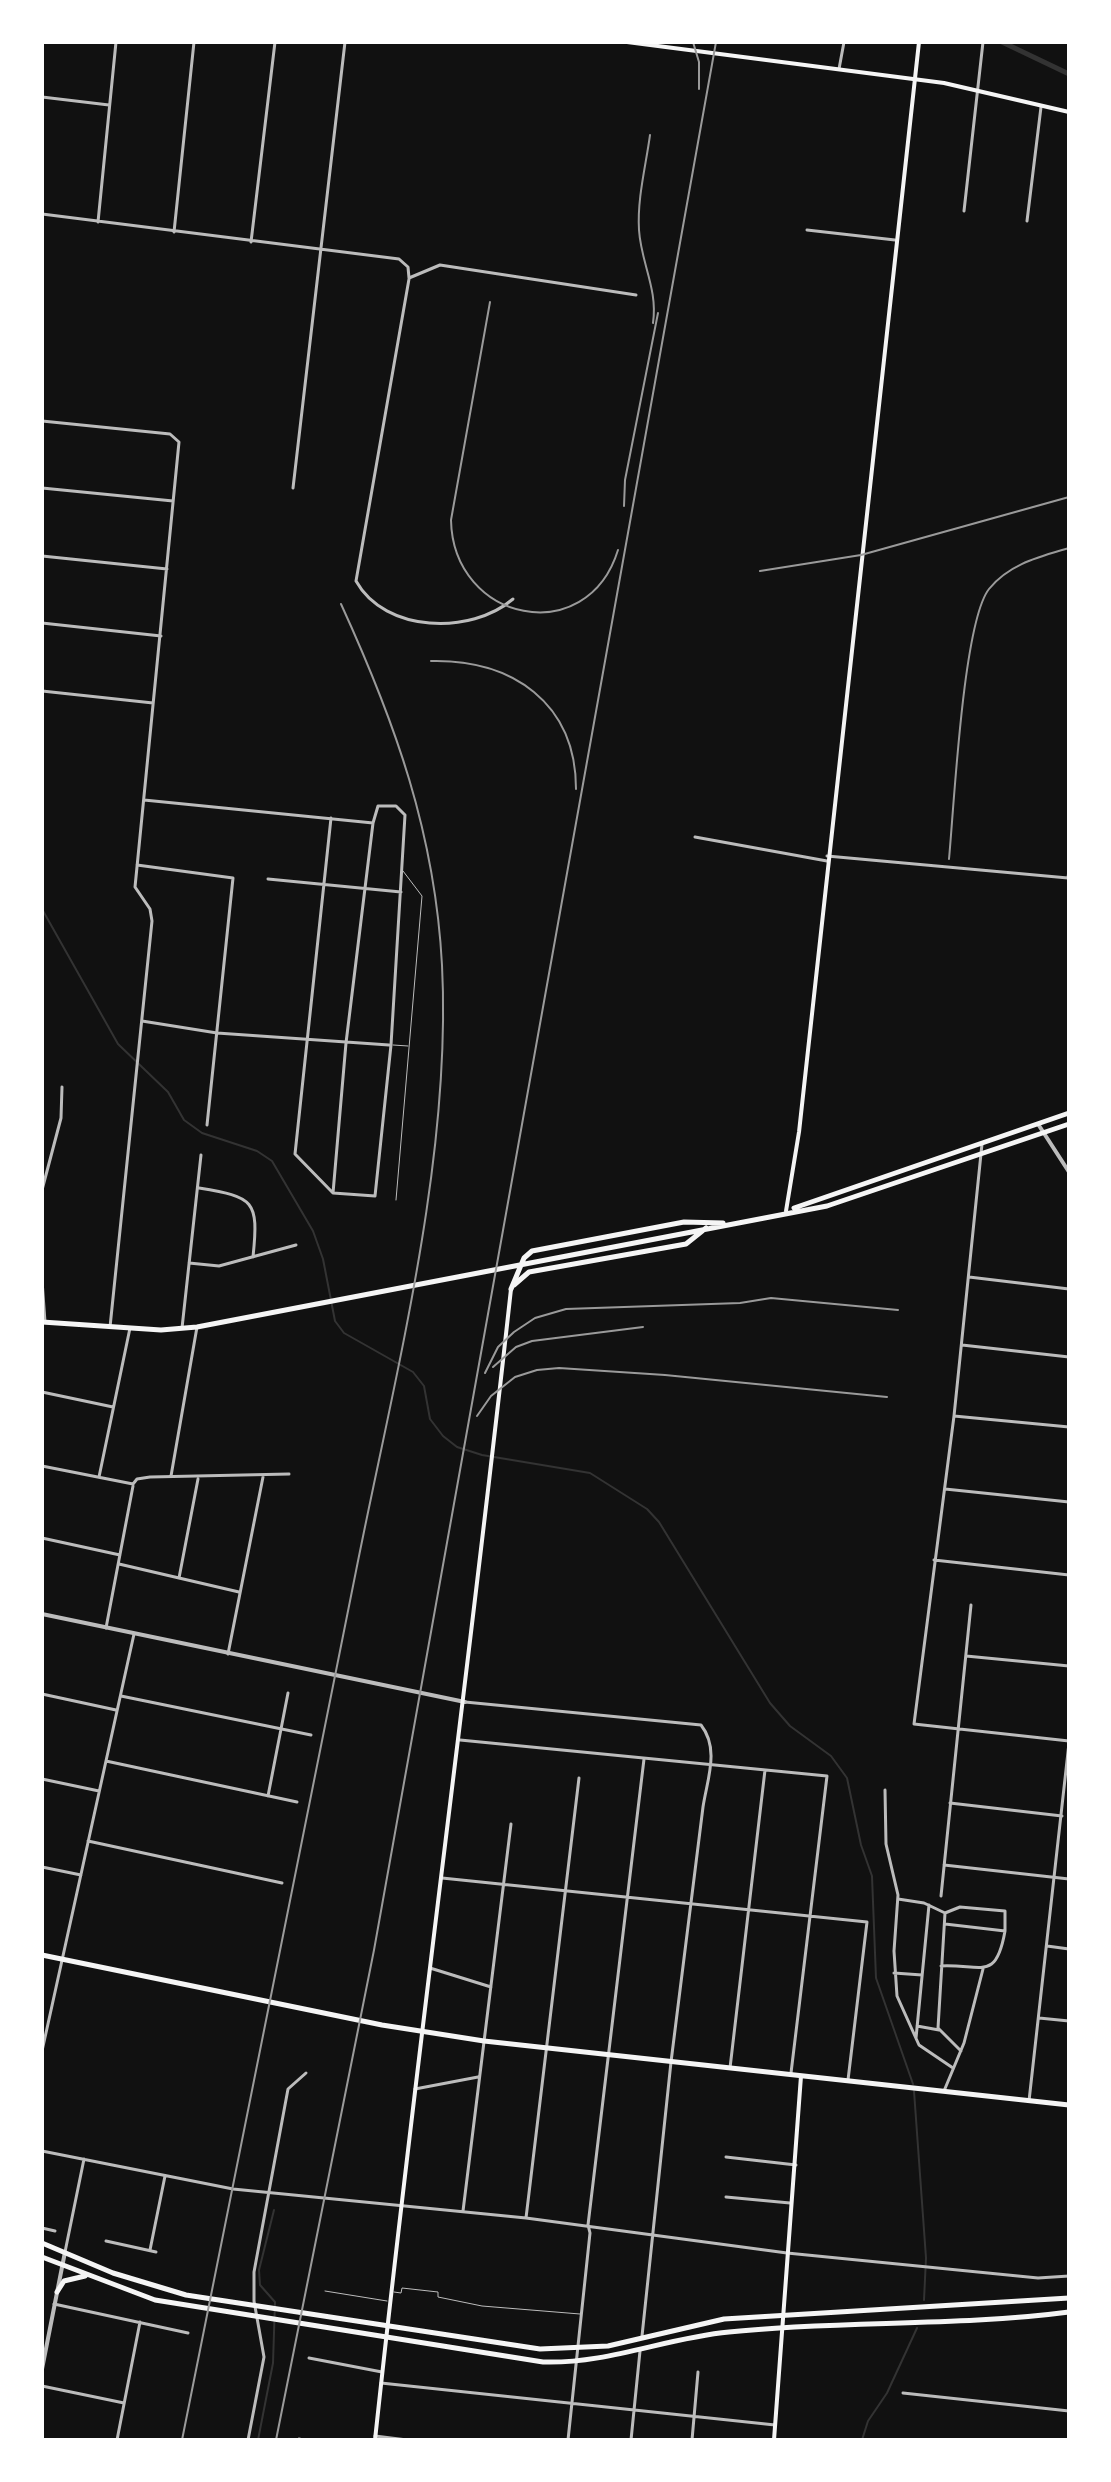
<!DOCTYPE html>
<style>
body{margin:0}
#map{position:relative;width:1111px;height:2482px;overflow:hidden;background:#111;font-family:"Nunito Sans",sans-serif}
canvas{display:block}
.frame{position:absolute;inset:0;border:44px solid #fff;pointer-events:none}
</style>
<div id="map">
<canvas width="1111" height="2482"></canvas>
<div class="frame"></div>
</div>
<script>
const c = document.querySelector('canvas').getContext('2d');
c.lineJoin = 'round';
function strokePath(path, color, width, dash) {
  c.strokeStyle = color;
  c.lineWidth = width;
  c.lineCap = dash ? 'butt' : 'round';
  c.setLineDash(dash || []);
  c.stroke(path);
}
strokePath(new Path2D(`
 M42,909L118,1044L168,1092L184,1120L202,1133L257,1151L272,1161L313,1231L323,1259L335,1321L344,1333L413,1372L424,1386L430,1419L443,1436L457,1447L482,1455L590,1473L647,1509L659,1522L770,1703L790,1726L831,1756L847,1778L861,1845L872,1876L876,1978L913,2084
 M914,2091L926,2258L924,2300
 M258,2440L273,2363L275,2302L260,2285L259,2270L274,2210
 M862,2440L868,2421L887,2393L917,2328`), '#333', 2);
strokePath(new Path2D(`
 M1002,42L1069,74`), '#333', 5);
strokePath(new Path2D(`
 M393,1045L408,1046
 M396,1200L422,896L403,871
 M325,2291L387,2301
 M394,2292L401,2293L402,2288L438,2292V2297L482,2306L580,2314`), '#bcbcbc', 1);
strokePath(new Path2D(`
 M839,69L844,42
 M42,97L109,105
 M964,211L983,42
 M42,214L399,259L408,267L409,278L440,265L636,295
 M1027,221L1041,107
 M98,222L116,42
 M807,230L895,240
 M174,232L194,42
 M251,242L275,42
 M409,279L356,581C385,633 471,635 513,599
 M42,421L170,434L179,442L135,887L150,909L152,921L110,1327
 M42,488L173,501
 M293,488L345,42
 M42,556L167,569
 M42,623L161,636
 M42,691L153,703
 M144,800L373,823L378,806H396L405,815L391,1045L375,1196L333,1193L295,1154L331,818
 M695,837L827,861
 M827,856L1068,878L1069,870
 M137,865L233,878L207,1125
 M268,879L401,892
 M142,1021L217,1033L389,1045
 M982,1144L954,1416L914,1724L1069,1741
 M199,1188C254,1197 259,1200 253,1257
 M42,1190L61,1118L62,1087
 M333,1193L346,1043L373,823
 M189,1263L219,1266L296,1245
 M969,1277L1069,1289
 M42,1280L45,1322
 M182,1328L201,1155
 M962,1345L1069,1357
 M42,1392L113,1407
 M954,1416L1069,1427
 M42,1466L133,1484L137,1479L150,1477L289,1474
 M171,1476L197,1327
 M99,1477L130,1328
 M945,1489L1069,1502
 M42,1538L120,1555
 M934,1560L1069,1575
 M119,1564L239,1592
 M179,1578L198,1479
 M1069,1594V1631
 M106,1628L133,1486
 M228,1654L263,1477
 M966,1656L1069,1666
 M42,1694L116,1710
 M121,1696L311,1735
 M465,1702L701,1725C720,1749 707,1780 703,1807L671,2062L642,2336
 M460,1740L827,1776L791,2073
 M106,1761L297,1802
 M42,1779L99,1791
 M885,1790L886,1844L898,1895L894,1951L897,1996L919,2045L953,2068
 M268,1796L288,1693
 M950,1803L1062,1816
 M88,1841L282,1883
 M944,1865L1069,1879
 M42,1867L81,1875
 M442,1878L867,1922L848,2080
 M941,1896L971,1605
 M898,1899L924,1903L945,1913
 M945,1913L938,2028L961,2051
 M945,1913L960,1907L1005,1911V1931
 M1047,1946L1069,1949
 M941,1966C982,1964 996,1982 1005,1931L945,1924
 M430,1968L491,1987
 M894,1973L922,1975
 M1039,2018L1069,2021
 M917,2026L939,2030
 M916,2038L929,1905
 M42,2051L134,1634
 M730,2068L765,1770
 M415,2089L478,2077
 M944,2091L964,2043L983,1969
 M1029,2101L1069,1743
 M42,2151L233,2189L526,2218L787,2253L1038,2278L1069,2276
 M726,2157L796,2165
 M726,2197L790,2203
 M463,2211L511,1824
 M526,2218L579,1778
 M42,2228L55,2231
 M106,2241L156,2252
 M150,2250L165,2176
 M65,2252L84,2159
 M54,2304L188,2333
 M309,2358L382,2372
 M381,2383L775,2425
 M42,2386L124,2403
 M903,2393L1069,2411
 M375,2436L407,2440
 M299,2439L303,2440
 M117,2440L140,2322
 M248,2440L264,2357L254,2301V2272L288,2089L306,2073
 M568,2440L590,2233L588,2225L644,1759
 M631,2440L640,2351
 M692,2440L698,2372`), '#bcbcbc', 3);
strokePath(new Path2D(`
 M1038,1124L1069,1172
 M42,1614L465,1702
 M42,2369L65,2252`), '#bcbcbc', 4);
strokePath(new Path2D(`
 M627,42L944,83L1069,112
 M786,1211L799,1132L919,42
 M375,2440C416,2056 469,1673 511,1289
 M774,2440L801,2076`), '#f5f5f5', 4);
strokePath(new Path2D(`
 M794,1208L1069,1113
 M514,1285L529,1272L686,1244L706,1228
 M511,1289L524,1258L532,1251L684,1222L723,1223
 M42,1322L161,1330L197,1327L827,1206L1069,1124
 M42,1955L382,2025L484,2041L1069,2105
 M42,2243L113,2273L186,2295L540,2349L608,2346L724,2319L1069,2298
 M42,2257L155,2300L543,2362C608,2364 665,2338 729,2332C841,2320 956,2327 1069,2312
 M57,2292L64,2281L85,2276`), '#f5f5f5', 5);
strokePath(new Path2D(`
 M693,42L699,62V89
 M650,135C646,165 637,199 639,230C641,263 658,289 653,323
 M490,302L451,520C453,622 587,650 618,550
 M624,506L625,480L658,313
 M760,571L861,555L1069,497
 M431,661C512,659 576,703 576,789
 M949,859C954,807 963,622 989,589C1009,564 1039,557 1069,548
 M493,1367L516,1347L532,1341L643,1327
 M485,1373L498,1347L514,1332L535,1318L566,1309L740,1303L771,1298L898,1310
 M477,1416L491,1396L515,1377L537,1370L559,1368L665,1375L887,1397
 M182,2440C241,2150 298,1860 356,1571C394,1379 452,1160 442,965C435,833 395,722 341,604
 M276,2440L374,1950L716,42`), '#9a9a9a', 2);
</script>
